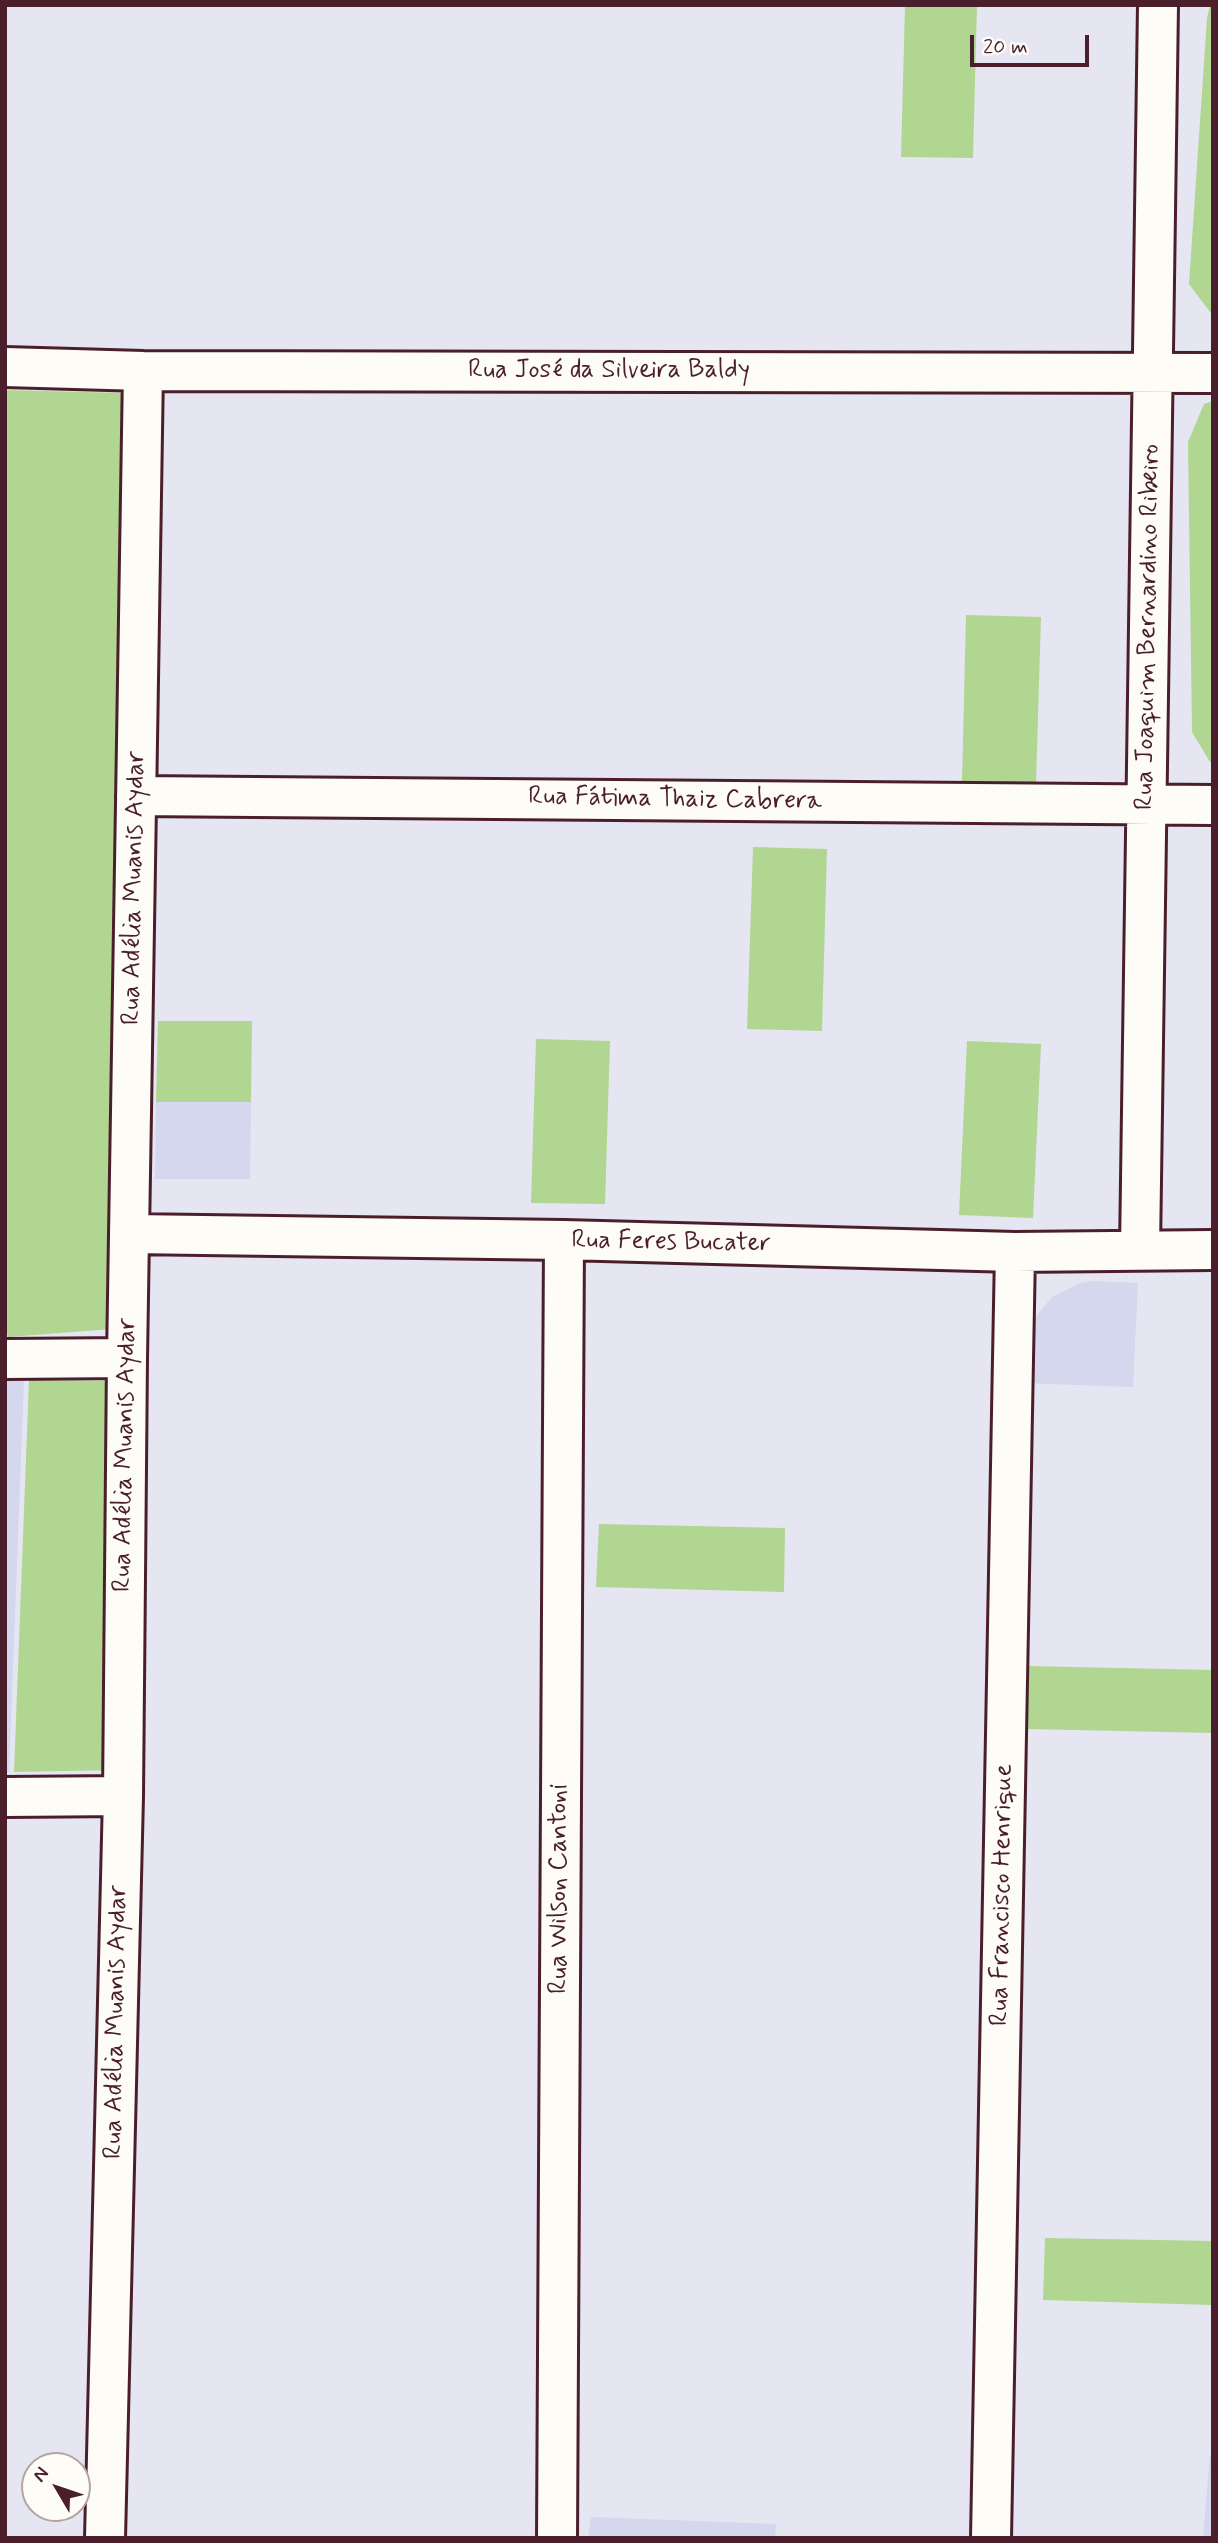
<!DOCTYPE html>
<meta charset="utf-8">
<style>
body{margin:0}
#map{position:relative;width:1218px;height:2543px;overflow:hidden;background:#e5e6f1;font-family:Mynerve,sans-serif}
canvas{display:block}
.frame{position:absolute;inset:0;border:7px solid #4a1f2b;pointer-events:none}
.north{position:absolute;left:21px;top:2452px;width:70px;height:70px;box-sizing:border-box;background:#fdfcf7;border:2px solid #b5a4a5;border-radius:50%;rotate:309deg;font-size:19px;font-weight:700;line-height:28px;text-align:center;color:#4a1f2b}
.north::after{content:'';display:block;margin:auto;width:24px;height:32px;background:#4a1f2b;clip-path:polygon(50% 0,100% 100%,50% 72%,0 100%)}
.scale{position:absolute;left:970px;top:35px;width:119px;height:32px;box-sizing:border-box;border:4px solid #4a1f2b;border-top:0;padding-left:9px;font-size:21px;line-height:24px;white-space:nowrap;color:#4a1f2b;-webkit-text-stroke:5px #fdfcf7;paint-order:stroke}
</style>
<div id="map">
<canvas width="1218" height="2543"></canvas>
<div class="frame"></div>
<div class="north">N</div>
<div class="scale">20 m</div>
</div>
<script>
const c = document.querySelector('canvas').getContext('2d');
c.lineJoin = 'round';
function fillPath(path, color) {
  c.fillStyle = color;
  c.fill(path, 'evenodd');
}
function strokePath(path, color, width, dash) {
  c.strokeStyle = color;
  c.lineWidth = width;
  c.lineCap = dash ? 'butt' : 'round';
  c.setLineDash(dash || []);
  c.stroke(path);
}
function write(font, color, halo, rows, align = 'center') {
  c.font = font + ' Mynerve,sans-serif';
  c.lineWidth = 5;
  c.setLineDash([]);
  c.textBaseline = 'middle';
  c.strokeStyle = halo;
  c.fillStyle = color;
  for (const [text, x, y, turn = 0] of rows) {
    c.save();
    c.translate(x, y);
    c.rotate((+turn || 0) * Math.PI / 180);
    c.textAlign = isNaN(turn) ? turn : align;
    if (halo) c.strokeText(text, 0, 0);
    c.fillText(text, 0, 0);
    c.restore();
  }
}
fillPath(new Path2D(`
 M156,1102H251L250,1179H155Z
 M1093,1281L1138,1283L1133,1387L1024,1383L1031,1327L1037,1315L1052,1297L1080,1283Z
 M5,1380H24L9,1772H5Z
 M1210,2454H1213V2538H1203Z
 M591,2517L776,2524L775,2538H588Z`), '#d4d7ed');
fillPath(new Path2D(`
 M905,5H977L973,158L901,157Z
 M1210,5H1213V316L1189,284L1207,18Z
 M5,390L124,393L112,1329L8,1337L5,1326Z
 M1213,401V762H1210L1192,732L1188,442L1204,404Z
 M966,615L1041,617L1036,783L962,781Z
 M753,847L827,849L822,1031L747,1029Z
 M158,1021H252L251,1102H156Z
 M536,1039L610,1041L605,1204L531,1203Z
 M967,1041L1041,1044L1033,1218L959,1215Z
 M29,1380L120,1381L117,1770L14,1772Z
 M599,1524L785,1528L784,1592L596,1587Z
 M1028,1666L1213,1670V1733L1027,1729Z
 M1045,2238L1213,2241L1211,2305L1043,2300Z`), '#b0d691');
const street = new Path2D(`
 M5,367L143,371L1213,373
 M136,796L1213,805
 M130,1234L564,1240L1015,1252L1213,1250
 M1140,1249L1158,5
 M5,1359L127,1358
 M5,1797L123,1796
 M105,2538L123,1796L127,1358L143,371
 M557,2538L564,1240
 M991,2538L1015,1252`);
strokePath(street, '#4a1f2b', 44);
strokePath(street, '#fdfcf7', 38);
write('26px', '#4a1f2b', '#fdfcf7', [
 ["Rua José da Silveira Baldy",609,372],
 ["Rua Joaquim Bernardino Ribeiro",1149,627,-89],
 ["Rua Fátima Thaiz Cabrera",675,800,1],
 ["Rua Adélia Muanis Aydar",135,888,-89],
 ["Rua Feres Bucater",671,1243,1],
 ["Rua Adélia Muanis Aydar",126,1455,-89],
 ["Rua Wilson Cantoni",561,1889,-90],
 ["Rua Francisco Henrique",1003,1895,-89],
 ["Rua Adélia Muanis Aydar",117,2022,-89]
]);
</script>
